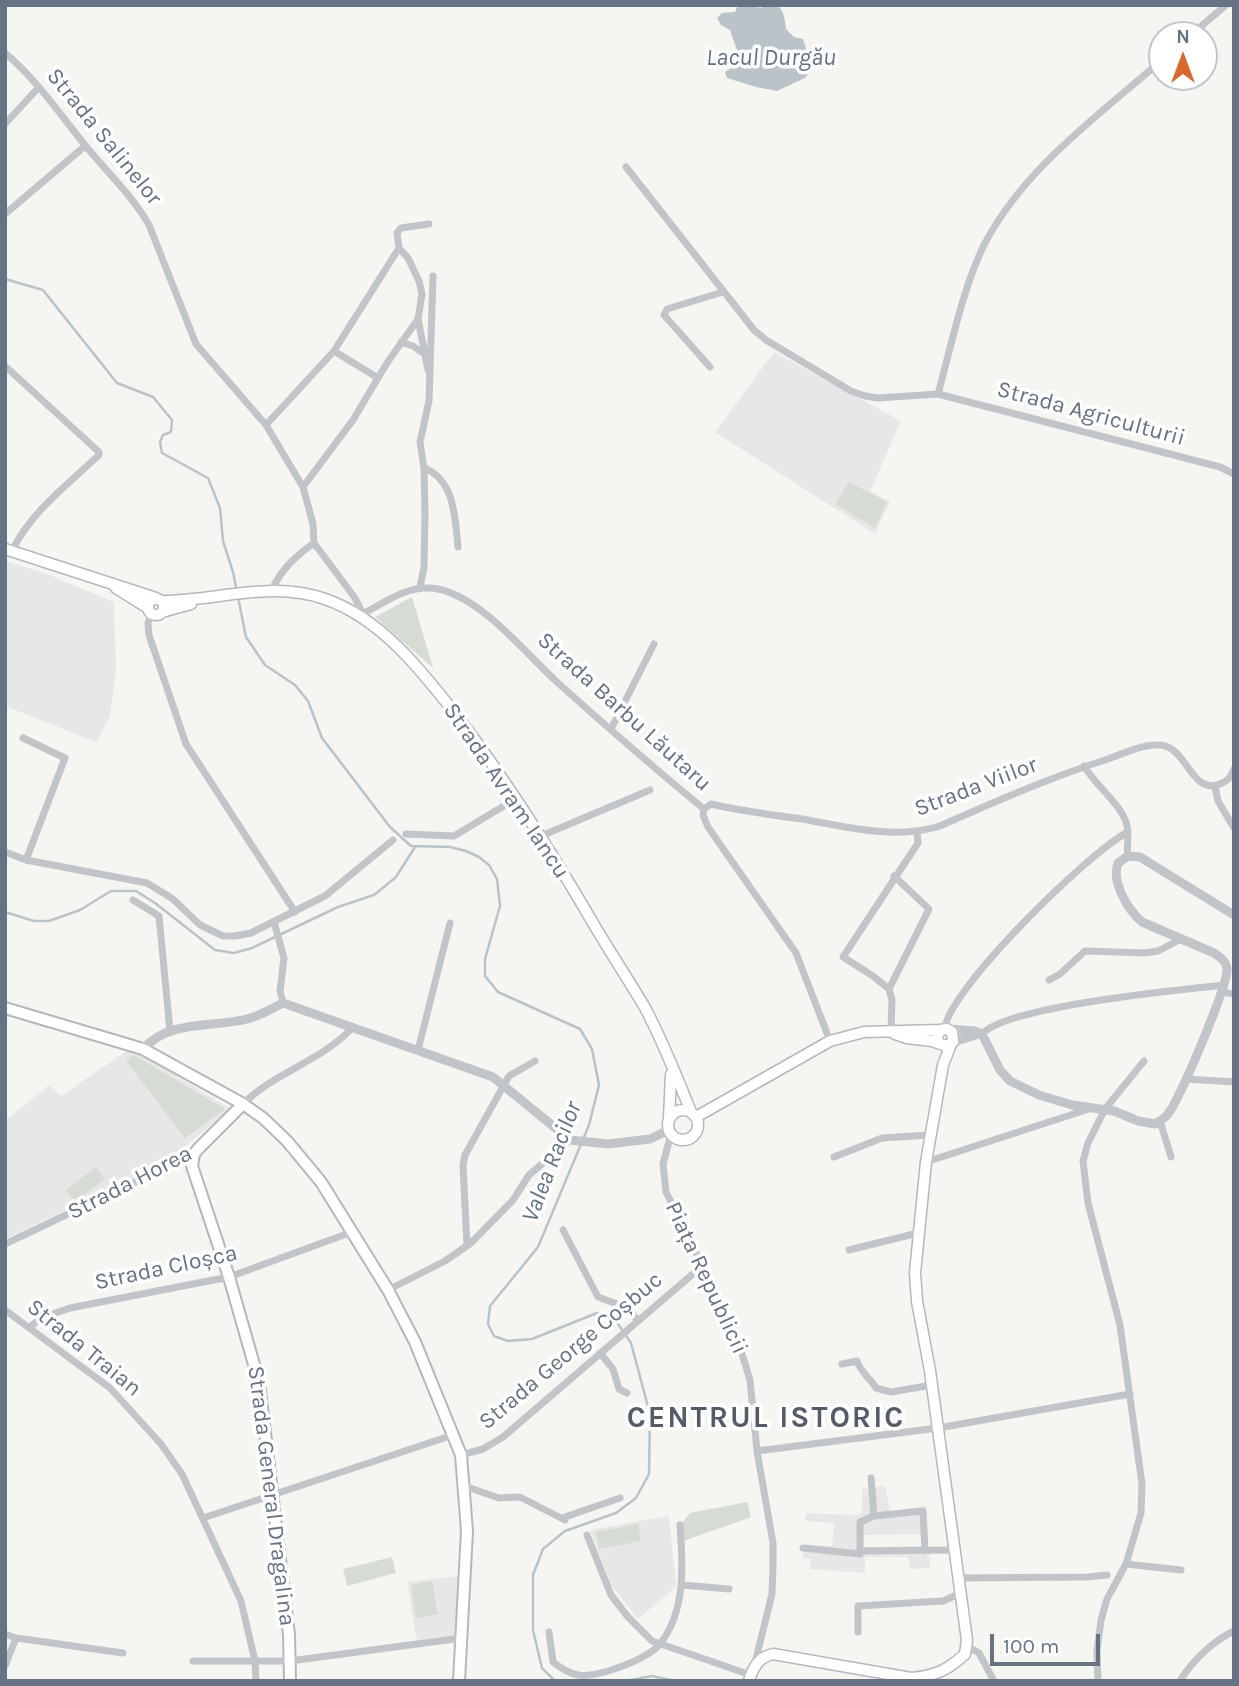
<!DOCTYPE html>
<meta charset="utf-8">
<style>
body{margin:0}
#map{position:relative;width:1239px;height:1686px;overflow:hidden;background:#f5f6f2;font-family:Karla,sans-serif}
canvas{display:block}
.frame{position:absolute;inset:0;border:7px solid #667382;pointer-events:none}
.north{position:absolute;left:1148px;top:21px;width:70px;height:70px;box-sizing:border-box;background:#fff;border:2px solid #c2c7cd;border-radius:50%;rotate:0deg;font-size:19px;font-weight:700;line-height:28px;text-align:center;color:#667382}
.north::after{content:'';display:block;margin:auto;width:24px;height:32px;background:#d86830;clip-path:polygon(50% 0,100% 100%,50% 72%,0 100%)}
.scale{position:absolute;left:990px;top:1634px;width:110px;height:32px;box-sizing:border-box;border:4px solid #667382;border-top:0;padding-left:9px;font-size:21px;line-height:24px;white-space:nowrap;color:#667382;-webkit-text-stroke:5px #fff;paint-order:stroke}
</style>
<div id="map">
<canvas width="1239" height="1686"></canvas>
<div class="frame"></div>
<div class="north">N</div>
<div class="scale">100 m</div>
</div>
<script>
const c = document.querySelector('canvas').getContext('2d');
c.lineJoin = 'round';
function fillPath(path, color) {
  c.fillStyle = color;
  c.fill(path, 'evenodd');
}
function strokePath(path, color, width, dash) {
  c.strokeStyle = color;
  c.lineWidth = width;
  c.lineCap = dash ? 'butt' : 'round';
  c.setLineDash(dash || []);
  c.stroke(path);
}
function write(font, color, halo, rows, align = 'center') {
  c.font = font + ' Karla,sans-serif';
  c.lineWidth = 7;
  c.setLineDash([]);
  c.textBaseline = 'middle';
  c.strokeStyle = halo;
  c.fillStyle = color;
  for (const [text, x, y, turn = 0] of rows) {
    c.save();
    c.translate(x, y);
    c.rotate((+turn || 0) * Math.PI / 180);
    c.textAlign = isNaN(turn) ? turn : align;
    if (halo) c.strokeText(text, 0, 0);
    c.fillText(text, 0, 0);
    c.restore();
  }
}
fillPath(new Path2D(`
 M774,352L901,421L870,491L890,502L875,534L715,432Z
 M5,561L47,574L114,602L116,668L110,716L96,742L5,706Z
 M131,1048L231,1109L163,1164L5,1239V1121L49,1085L61,1096Z
 M885,1486L890,1511L926,1506L928,1534L864,1535L863,1547L929,1546L930,1568L910,1569L908,1557H865V1573L810,1569L811,1559L803,1558V1545L832,1546L834,1523L805,1521L806,1513L857,1515L861,1514L863,1489Z
 M669,1516L676,1587L638,1619L611,1585L590,1530Z
 M459,1576L457,1635L417,1641L407,1582Z`), '#e6e7e6');
fillPath(new Path2D(`
 M849,482L887,502L875,528L835,504Z
 M412,597L433,667V668L375,617Z
 M133,1055L224,1108V1110L185,1138L126,1061Z
 M96,1167L105,1179L75,1202L66,1190Z
 M747,1502L751,1517L681,1542L680,1525L690,1513Z
 M638,1524L641,1541L599,1549L596,1532Z
 M392,1557L396,1573L347,1586L343,1569Z
 M432,1581L438,1614L416,1618L411,1585Z`), '#d6dcd4');
fillPath(new Path2D(`
 M738,5H754L760,8C783,0 784,12 786,29L794,37L803,39L811,66V71L805,78L777,91L756,87L727,78L725,72L740,63V59L730,30L721,25L717,18L722,13L735,12Z`), '#b9c3c8');
strokePath(new Path2D(`
 M5,279L43,290L117,383L153,397L172,420L171,432L163,435L160,442L162,453L208,478L220,508L223,541L233,572L246,637L265,665L295,685L308,701L322,738L390,827L411,846L450,847L466,851L479,857L489,865L497,879L500,906L485,959V976L498,992L580,1029L592,1049L599,1085L589,1125L538,1247L490,1306L488,1324L494,1336L508,1341L532,1339L597,1313L614,1318L631,1343L650,1414L649,1474L636,1498L616,1513L565,1531L543,1549L533,1575V1630L542,1668L555,1681
 M5,912L34,921H49L80,910L111,891H136L155,903L215,950L234,953L252,948L338,907L374,895L396,877L415,847
 M625,1681L652,1676L675,1681`), '#b9c3c8', 2.5);
const secondary = new Path2D(`
 M5,549L156,598
 M116,588L148,608
 M148 607a8 8 0 1 1 16 0a8 8 0 1 1-16 0Z
 M162,601C217,601 271,580 325,599C383,619 424,674 461,721C507,782 547,845 586,911C604,943 625,974 644,1006C662,1039 677,1077 691,1112
 M162,612L191,604
 M895,1034L907,1038L932,1041L946,1046L953,1042L952,1032L947,1029L940,1030L937,1038L939,1043
 M668 1125a15 15 0 1 1 30 0a15 15 0 1 1-30 0Z
 M696,1117L830,1041L864,1032L940,1030
 M669,1119L671,1074
 M749,1681C753,1667 759,1657 773,1654L911,1678C935,1676 948,1670 965,1654L967,1640L930,1371L917,1301L915,1273L926,1162L943,1065L951,1044`);
const primary = new Path2D(`
 M5,1008L143,1049L243,1104L263,1118L287,1141L321,1182L388,1290L415,1342L461,1455L467,1531L459,1681
 M243,1104L198,1149L194,1154L192,1166L229,1277L259,1382L289,1635L290,1681`);
strokePath(secondary, '#b4b8bc', 13);
strokePath(primary, '#b4b8bc', 14);
strokePath(new Path2D(`
 M1191,35L1226,5
 M5,53C36,79 59,113 84,144C106,171 132,195 149,225L196,344L266,425L303,487L313,524L314,543L355,598L363,614
 M5,124L39,87
 M626,167L754,330L766,340L851,391L865,396L878,398L938,394L1220,467L1234,474
 M5,214L85,146
 M418,319L428,370
 M401,342L413,346L423,353
 M334,351L378,378
 M5,366L99,452V455C67,485 31,512 12,551
 M710,367L664,315L667,309L723,292
 M938,394C951,347 963,287 984,245C1024,168 1098,116 1162,60
 M266,425L334,351L399,248L397,233L401,228L429,224
 M424,468C455,480 455,518 458,547
 M303,487L353,420L387,363L418,319L422,294L419,281L408,258L399,248
 M420,587L424,567L425,514L424,468L420,442L429,401L433,276
 M272,590C281,569 296,556 314,543
 M151,613L148,623L149,635L186,744L295,912
 M359,616C384,603 409,583 438,589C482,598 526,654 558,683C606,726 654,768 704,809L703,815L708,827L796,953L830,1041
 M611,729L654,644
 M23,738L65,758L26,860
 M1084,766C1096,786 1118,801 1126,822C1130,833 1126,844 1128,856
 M1215,786L1218,801L1234,828
 M704,809L711,804C741,811 772,815 802,819C846,827 896,840 940,826C994,802 1049,778 1105,760C1122,754 1140,745 1157,745C1187,743 1190,796 1220,784C1228,781 1231,777 1234,769
 M406,834L454,836L517,798
 M541,836L650,790
 M5,852L26,860L147,883L173,899L200,925L223,936H235L251,933L325,896L393,840
 M133,900L159,916L170,1031
 M274,922L284,958L280,991L283,1003
 M1049,980L1060,974L1085,951L1145,953L1158,951L1181,939
 M889,989L873,976L843,957L918,843L917,831
 M1222,992L1234,994
 M945,1028C949,989 1090,851 1128,832
 M891,1032L892,1000L889,989L929,909L894,876
 M982,1034C1007,1006 1179,990 1224,985
 M418,1050L450,923
 M1186,1079L1234,1082
 M243,1104C275,1072 322,1061 353,1027
 M1160,1121L1171,1157
 M671,1134L663,1164L666,1192L736,1334L750,1380L757,1451L773,1543V1565L772,1594L755,1663
 M834,1157L882,1138L930,1135
 M926,1162L1092,1108
 M563,1230L598,1297L628,1308L638,1321
 M5,1244L194,1154
 M467,1246L463,1165L465,1155L509,1076L535,1061
 M849,1250L918,1233
 M388,1290L445,1261L471,1243L513,1200L529,1175L570,1140
 M5,1310L110,1388L161,1444L182,1474L241,1601L255,1661L256,1681
 M29,1328L41,1318L70,1308L229,1277L352,1232
 M600,1353L613,1369L619,1389L627,1393
 M842,1364L857,1361C861,1373 870,1378 876,1388L891,1392L932,1385
 M757,1451L938,1428L1130,1394
 M461,1455L483,1449L503,1437L701,1267
 M871,1478L874,1516
 M464,1486L499,1498L520,1497L565,1520
 M203,1518L453,1435
 M562,1518L620,1498
 M587,1535L611,1595L628,1617L652,1641L751,1675
 M803,1548L860,1554V1522L874,1516L923,1511L925,1551
 M860,1551L955,1550
 M1126,1564L1181,1570
 M958,1578L1088,1577L1107,1575
 M682,1585L729,1589
 M549,1632L553,1662C573,1678 584,1678 608,1671C624,1666 649,1657 660,1644C686,1611 683,1564 680,1525
 M858,1632V1606L943,1601L959,1594
 M5,1634L16,1638L123,1653
 M967,1646L979,1653L994,1681
 M193,1661H290L462,1638
 M5,1666L16,1638
 M1098,1681L1097,1651L1101,1620L1107,1599L1126,1564L1141,1513L1142,1484L1120,1325L1088,1203L1083,1161L1088,1143L1105,1109L1144,1061
 M1180,1681C1192,1661 1213,1641 1234,1631`), '#c1c4c8', 7);
strokePath(new Path2D(`
 M948,1029L975,1031L982,1034L1000,1070L1010,1081L1039,1095L1072,1105L1114,1111L1138,1121L1155,1124C1160,1121 1164,1119 1168,1114C1180,1098 1228,986 1227,969C1226,961 1221,958 1214,953L1142,922C1128,910 1111,882 1118,863L1128,856L1140,857L1234,915
 M953,1042L976,1035
 M143,1049C170,1019 212,1028 247,1019C260,1016 271,1009 283,1003L493,1077L570,1140L608,1144L650,1139L669,1130`), '#c1c4c8', 9);
strokePath(secondary, '#fff', 10);
strokePath(primary, '#fff', 10);
write('23px', '#667382', '#fff', [
 ["Strada Salinelor",104,137,51],
 ["Strada Agriculturii",1091,414,15],
 ["Strada Barbu Lăutaru",624,712,42],
 ["Strada Viilor",976,787,-21],
 ["Strada Avram Iancu",506,791,56],
 ["Strada Horea",130,1183,-27],
 ["Strada Cloșca",166,1268,-12],
 ["Piața Republicii",706,1278,65],
 ["Strada Traian",84,1348,39],
 ["Strada George Coșbuc",571,1351,-40],
 ["Strada General Dragalina",271,1496,83]
]);
write('italic 24px', '#63747f', '#fff', [
 ["Lacul Durgău",771,58],
 ["Valea Racilor",552,1162,-69]
]);
c.letterSpacing = '2px';
write('bold 30px', '#545d67', '#fff', [
 ["CENTRUL ISTORIC",766,1418]
]);
c.letterSpacing = '0px';
</script>
